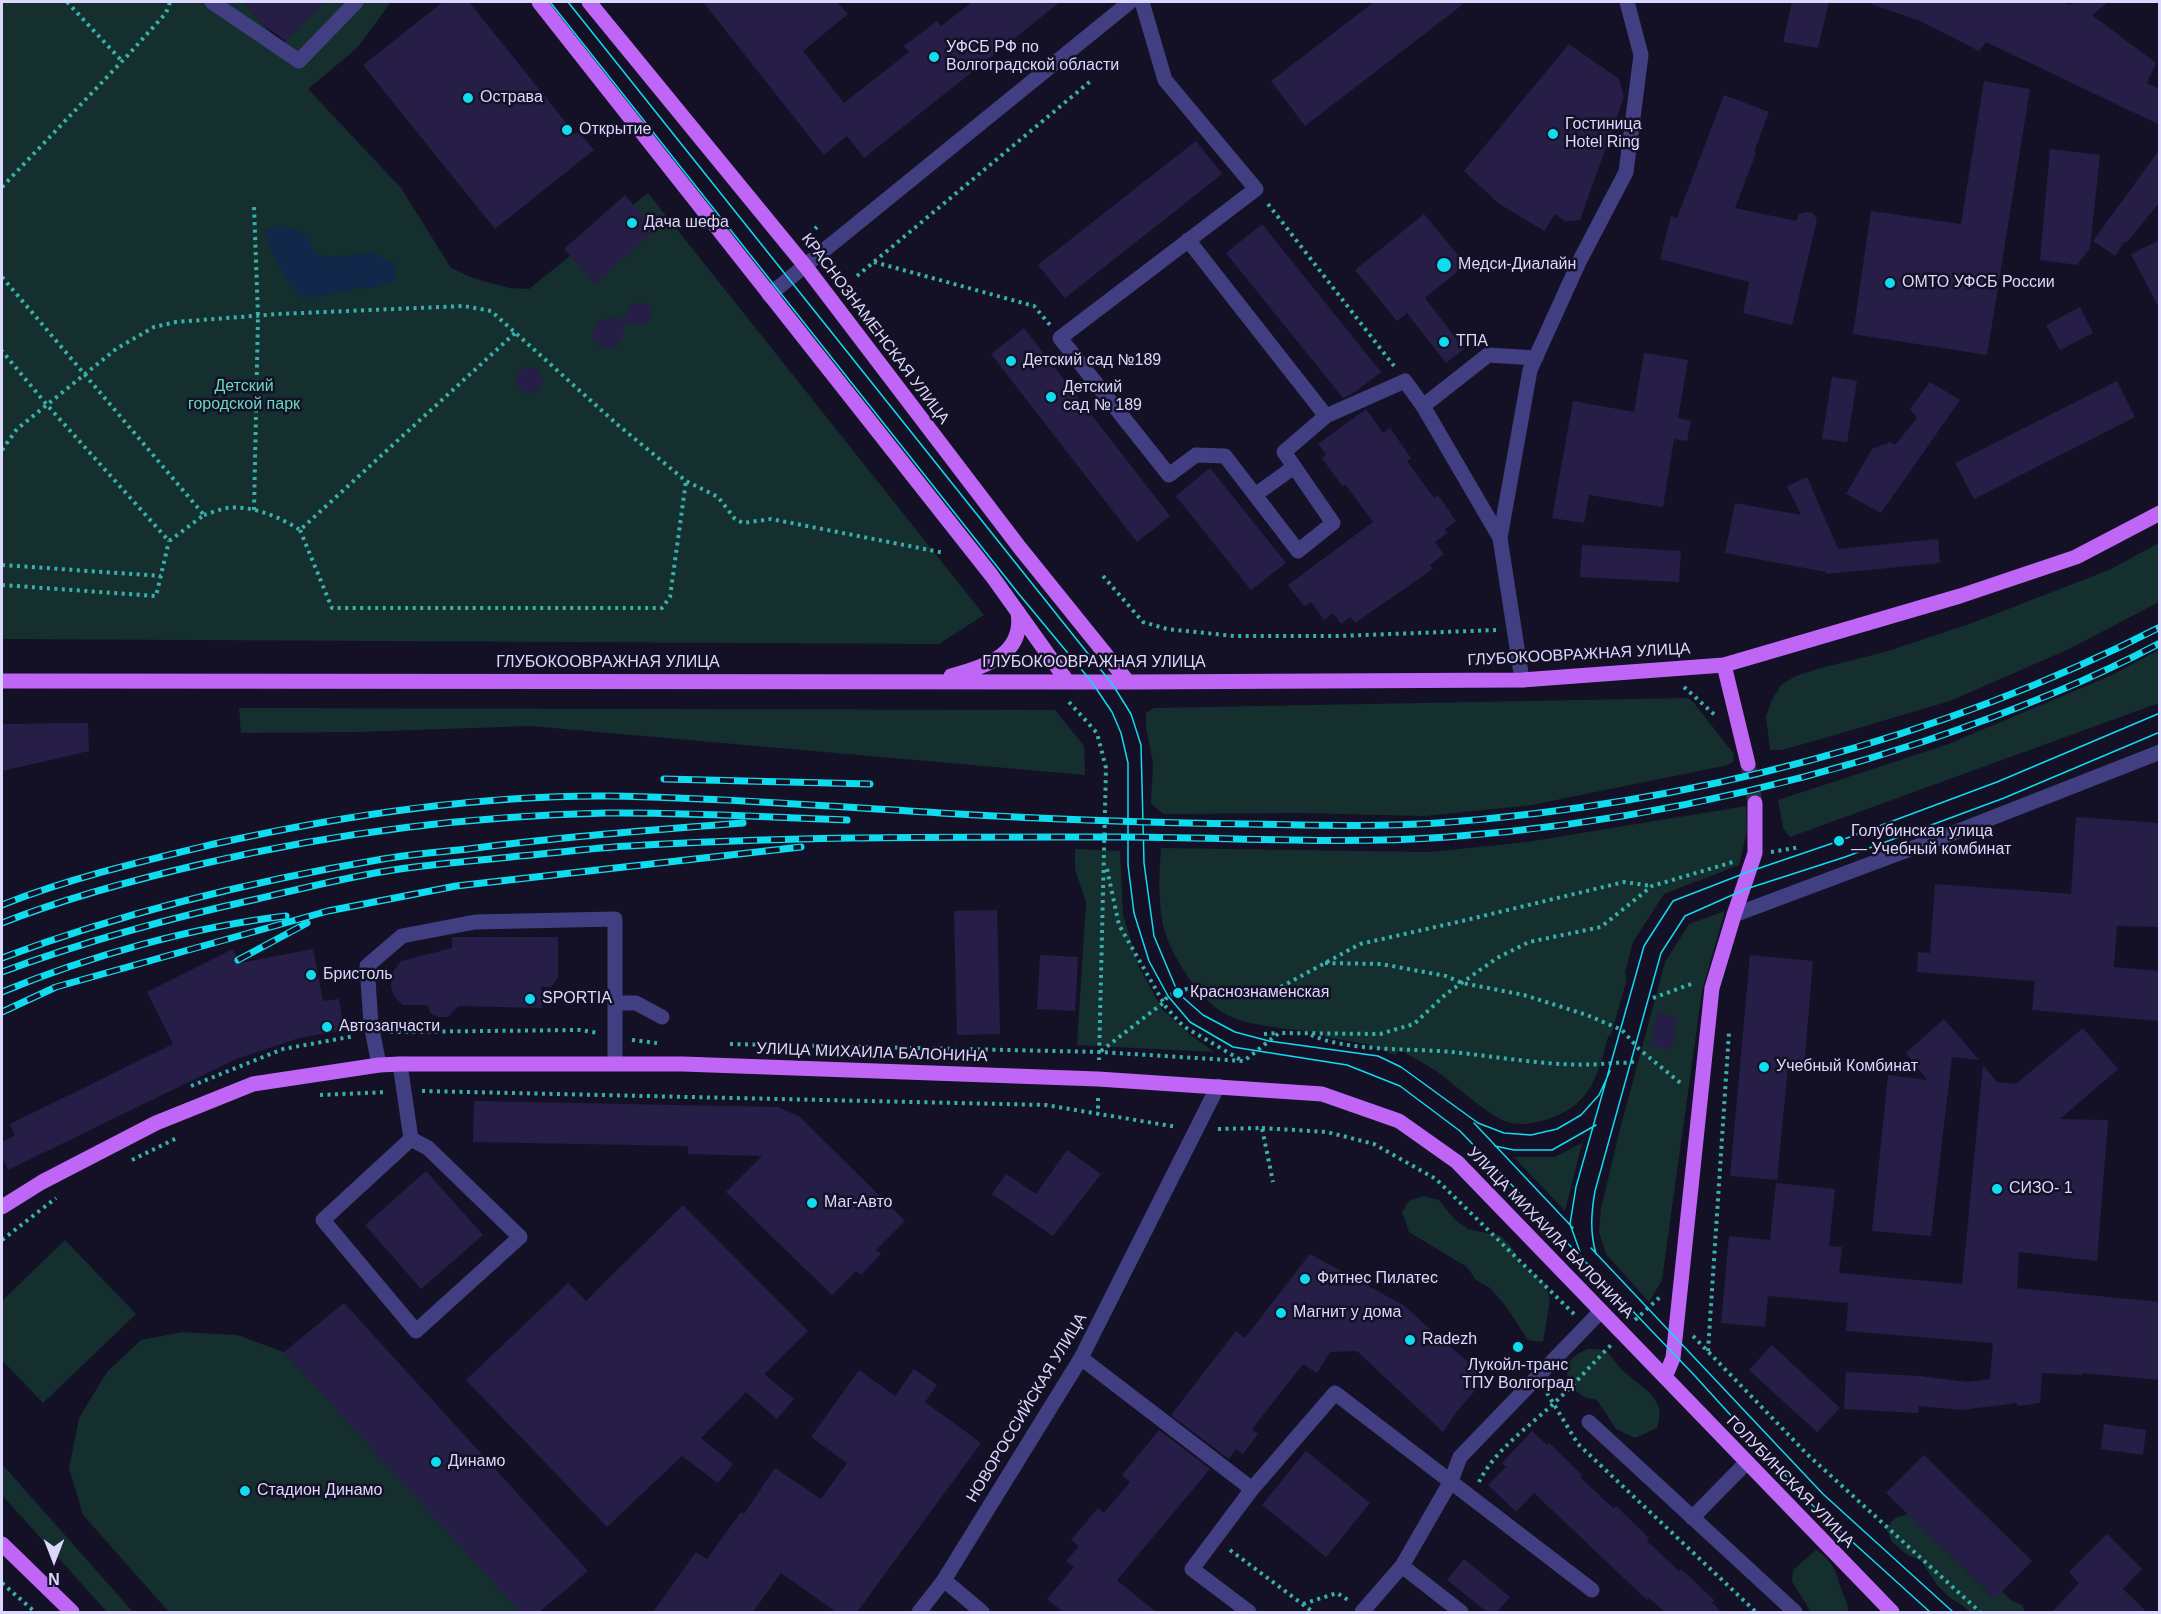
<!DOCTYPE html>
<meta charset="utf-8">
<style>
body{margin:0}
#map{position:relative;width:2161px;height:1614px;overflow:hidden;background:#141126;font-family:Helvetica,sans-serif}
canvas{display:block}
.frame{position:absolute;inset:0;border:3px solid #dcd8fd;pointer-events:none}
.north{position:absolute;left:24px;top:1530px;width:60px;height:60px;-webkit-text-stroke:4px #141126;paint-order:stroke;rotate:180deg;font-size:16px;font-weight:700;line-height:24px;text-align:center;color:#dcd8fd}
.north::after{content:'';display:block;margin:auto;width:21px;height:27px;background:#dcd8fd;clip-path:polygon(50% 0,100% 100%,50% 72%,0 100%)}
</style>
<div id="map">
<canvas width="2161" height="1614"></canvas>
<div class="frame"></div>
<div class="north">N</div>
</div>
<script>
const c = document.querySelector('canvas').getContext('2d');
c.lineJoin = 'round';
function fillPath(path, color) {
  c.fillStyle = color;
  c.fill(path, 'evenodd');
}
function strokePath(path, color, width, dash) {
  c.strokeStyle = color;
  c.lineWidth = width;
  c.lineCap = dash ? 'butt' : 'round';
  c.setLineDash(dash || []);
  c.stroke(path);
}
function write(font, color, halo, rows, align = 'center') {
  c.font = font + ' Helvetica,sans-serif';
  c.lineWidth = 5;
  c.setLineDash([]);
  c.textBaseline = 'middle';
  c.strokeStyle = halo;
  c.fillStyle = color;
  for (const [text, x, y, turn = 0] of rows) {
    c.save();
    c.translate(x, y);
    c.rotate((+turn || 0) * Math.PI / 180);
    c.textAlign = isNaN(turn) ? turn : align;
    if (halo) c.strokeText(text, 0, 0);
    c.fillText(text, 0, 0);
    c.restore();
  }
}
fillPath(new Path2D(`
 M2,2H243L282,45L324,2H391L357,48L308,89L401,188L451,268L473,278L509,288L529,289L648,193L984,615L939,644L2,639Z
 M2159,543V602L2069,649L1950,701L1821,739L1782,750H1770L1766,716L1772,700L1781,685L1796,676L1821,668L1885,652L1972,623L2109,570Z
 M2159,650V703L1790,837L1783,828L1778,800L1946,745L2110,676Z
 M1688,698L1694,703L1734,754L1733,762L1728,765L1532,805L1425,816L1299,813L1163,814L1151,803L1153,763L1146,727V713L1154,708Z
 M239,708L1055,710L1084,746L1085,775L530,726L358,732L241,733Z
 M1746,806L1747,831L1739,865L1664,894L1633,942L1625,973L1627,979L1611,1035L1608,1037C1596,1081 1590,1107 1542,1121C1530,1124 1513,1126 1502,1120C1480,1108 1462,1091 1443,1076C1430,1066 1414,1058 1400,1050L1395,1055L1366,1044L1325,1037L1323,1033C1292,1029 1258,1028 1229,1016C1202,1004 1169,954 1163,925C1158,899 1159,874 1161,848L1429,852L1527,842Z
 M1075,849L1120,851L1123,915L1139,967L1162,1009L1187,1032L1214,1052L1077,1045L1086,902L1075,869Z
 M1725,911L1702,991L1662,1280L1649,1302L1606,1254L1599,1232L1601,1209L1619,1133L1665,962L1689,924Z
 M1582,1143L1565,1211L1514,1157H1555Z
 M1424,1196L1439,1200L1455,1220L1468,1229L1501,1236L1513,1249L1520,1263L1546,1285L1550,1300L1543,1342L1528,1340L1505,1305L1490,1288L1476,1280L1467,1267L1409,1232L1402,1212L1409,1201Z
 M65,1240L136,1314L43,1403L2,1360V1301Z
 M182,1332L237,1335L284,1352L518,1604L523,1612H169L83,1515L69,1468L79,1418L107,1372L141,1340Z
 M1588,1349L1605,1350C1613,1358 1619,1368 1628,1375C1647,1392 1667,1399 1657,1428L1635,1438L1616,1429L1597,1400L1584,1397L1567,1384C1568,1363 1568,1357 1588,1349Z
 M2,1464L133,1612H107L2,1495Z
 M1908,1514L1994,1598L2002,1591L2011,1600L2023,1606L2024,1612H1969L1963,1606L1949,1597L1937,1585L1921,1561L1906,1554L1892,1542L1886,1528L1895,1518Z
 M1816,1550C1831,1560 1835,1568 1840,1585C1843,1597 1848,1599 1848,1612H1811L1792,1581L1793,1570Z`), '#142f2e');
fillPath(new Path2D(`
 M278,225C301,230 306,230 315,253L331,257L371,253L394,263L396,279L376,287L347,290L318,297H302C283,276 273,259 264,232Z`), '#122749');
fillPath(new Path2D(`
 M243,2H324L286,41L265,26Z
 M443,2H469L575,134L579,132L594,150L495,229L363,65Z
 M703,2H837L848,14L803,51L844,103L909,52L904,46L937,21L941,26L972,2H1060L864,158L847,136L824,155Z
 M1374,2H1466L1305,126L1271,81Z
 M1792,2H1829L1818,48L1783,42Z
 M1872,2H2061L2070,5L2074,2H2108L2092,15L2156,63L2147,83L2160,89V125L1986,42L1979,51L1920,21L1871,4Z
 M1569,44L1619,79L1624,97L1580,220L1565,221L1555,214L1544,231L1498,203L1464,171Z
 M1984,81L2030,89L1987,355L1853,334L1871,211L1961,224Z
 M1724,95L1769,112L1754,152L1756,153L1735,208L1796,221L1799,214L1807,212L1813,213L1817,220L1792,325L1743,313L1749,282L1660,259L1671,216L1677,218Z
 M1196,141L1222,174L1065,298L1038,265Z
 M2050,149L2100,155L2090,248L2077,265L2040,260Z
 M2160,149V202L2126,243L2125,241L2115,256L2093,241Z
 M625,195L655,230L595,284L564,249Z
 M1424,214L1466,265L1425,298L1464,349L1446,363L1407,313L1397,321L1355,270Z
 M1262,224L1381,372L1355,392L1343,398L1226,253Z
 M2160,240V310L2131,254Z
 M640,302L650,307L651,315L648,322L641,325L624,323L622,338L616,346L606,348L597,344L594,340L593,330L598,321L607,318L624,319L630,306Z
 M2080,307L2093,333L2060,350L2046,325Z
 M1024,328L1170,516L1137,542L991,354Z
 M1644,353L1688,360L1678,418L1691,421L1687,441L1674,439L1663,507L1589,495L1584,523L1552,518L1573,401L1634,412Z
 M516 380a13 13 0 1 1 26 0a13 13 0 1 1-26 0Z
 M1832,377L1857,381L1847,442L1822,439Z
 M2117,381L2135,417L1974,499L1955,463Z
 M1930,382L1960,400L1881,513L1846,494L1872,449L1890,442L1895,445L1917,418L1910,409Z
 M1366,409L1383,433L1390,428L1411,458L1407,461L1434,498L1438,495L1456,521L1445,529L1447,533L1435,542L1444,554L1430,565L1433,569L1355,623L1350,617L1341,624L1333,613L1324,620L1311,602L1304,606L1288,585L1373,522L1345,484L1342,486L1322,458L1326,454L1318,444Z
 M1210,468L1286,563L1251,590L1176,496Z
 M1807,477L1838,549L1938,539L1940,563L1826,574V572L1725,553L1735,503L1801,515L1787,486Z
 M1582,545L1681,551L1679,582L1580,577Z
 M88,723L89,751L2,771V724Z
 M2076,817L2160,823V927L2117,926L2114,967L2160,971V1021L2032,1010L2035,981L1917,972L1918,952L1930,953L1935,884L2071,894Z
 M997,910L1000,1034L957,1035L954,911Z
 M452,937H558V977L551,987H541L542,1008L458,1006L448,1017H439L430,1013L428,1005H403L394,996L391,987L393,972L401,961L452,948Z
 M233,949L240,963L313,949L323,1001L339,999L344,1030L299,1038L236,1059L8,1170L2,1156V1142L15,1135L10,1124L173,1044L147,992Z
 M1040,955L1078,957L1075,1011L1037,1009Z
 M1750,955L1813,961L1804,1068L1788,1066L1777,1180L1730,1176Z
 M1657,1012L1678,1017L1671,1050L1650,1045Z
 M1944,1019L1979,1060L1952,1057L1931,1236L1872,1231L1888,1075L1927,1080L1906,1053Z
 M2083,1028L2118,1069L2060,1119L2108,1120L2097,1261L2019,1252L2017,1288L2160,1302V1380L2082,1373V1375L2042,1373L2040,1403L2017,1406V1403L1962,1410L1919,1406L1918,1413L1844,1409L1846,1372L1920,1376L1968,1382L1990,1379L1993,1343L1846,1331L1848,1303L1768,1296L1765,1327L1721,1323L1729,1236L1770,1240L1776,1183L1835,1189L1829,1246L1842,1247L1839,1273L1962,1284L1983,1065L1997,1082L2016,1084Z
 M474,1101L778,1107L800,1117L905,1221L876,1250L881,1254L861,1275L856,1271L832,1295L726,1192L762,1156L688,1154V1146L473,1142Z
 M1067,1150L1101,1174L1053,1236L992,1194L1006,1174L1036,1194Z
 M426,1171L483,1235L421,1289L365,1225Z
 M683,1205L808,1331L764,1374L794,1399L777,1419L746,1392L701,1438L733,1464L718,1483L682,1456L607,1527L466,1380L568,1283L586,1301Z
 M1310,1254L1403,1305L1486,1378L1458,1410L1443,1432L1357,1351L1330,1352L1317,1373L1303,1364L1252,1429L1258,1434L1243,1454L1236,1449L1229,1459L1171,1415L1236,1331L1245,1338Z
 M344,1303L588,1571L539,1612H520L284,1352Z
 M1772,1345L1840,1408L1817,1432L1749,1370Z
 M914,1369L937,1385L925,1402L981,1443L857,1612H836L781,1573L753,1612H653L696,1552L707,1559L741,1512L744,1514L775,1468L821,1499L847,1463L811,1437L859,1370L895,1396Z
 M2104,1424L2146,1430L2143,1455L2101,1449Z
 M1159,1430L1210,1469L1117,1580L1156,1612H1063L1047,1599L1074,1567L1066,1561L1079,1546L1071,1540L1098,1508L1104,1513L1130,1482L1122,1475Z
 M1532,1431L1547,1445L1549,1443L1582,1475L1580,1477L1614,1509L1616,1506L1649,1538L1647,1541L1679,1571L1681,1569L1714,1600L1712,1603L1722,1612H1665L1649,1598L1647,1600L1534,1493L1516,1512L1488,1485L1506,1467L1502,1463Z
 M1306,1451L1370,1503L1326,1557L1262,1505Z
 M1924,1455L2032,1561L1995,1599L1886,1493Z
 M2107,1534L2142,1569L2123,1589L2147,1612H2052L2079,1583L2069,1572Z
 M1464,1559L1510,1597L1497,1612H1487L1447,1580Z`), '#261e46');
strokePath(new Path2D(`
 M1748,764L1755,803`), '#322f46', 15, [15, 8]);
strokePath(new Path2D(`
 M67,2L122,61
 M2,187L129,54L166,13L170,2
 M1268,204L1394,366
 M804,239L817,227
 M874,262L1034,306L1050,325
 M857,276L1093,79
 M2,277L204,515L169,541L47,405L2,351
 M2,450L17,429L116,349L154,327L176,322L278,314L464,306L491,311L618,425L686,481L718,497L735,519L743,523L771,519L945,553
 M254,510L258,316L254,207
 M204,515C211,513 220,509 227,508C252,505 280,517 300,530L515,333
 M300,530L332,608H662L670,597L686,481
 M2,565L161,576
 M1103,576L1143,622L1167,629L1234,636H1338L1497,630
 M2,585L156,596L169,541
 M1684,687L1716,716
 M1069,702L1097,733L1106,768L1099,1060
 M1771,852L1800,847
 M1107,869L1119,925L1166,1007L1183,1026L1241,1060
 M1325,963L1381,964L1446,976L1462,983L1524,995L1587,1015L1622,1030L1639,1049L1683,1085
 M1653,998L1694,983
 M390,1032L580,1030L598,1033
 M1264,1034L1278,1033
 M1311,1035C1350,1052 1409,1048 1452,1052C1502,1057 1563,1069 1612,1063C1620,1062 1628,1064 1635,1061
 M632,1040L657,1043
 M730,1044L1100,1052L1244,1061L1279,1033L1380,1034L1414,1024L1446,994L1497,958L1529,942L1601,927L1652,886L1733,862
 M1101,1051L1163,1003L1168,996L1186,989L1230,996L1279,988L1360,944L1462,921L1624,882L1652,886
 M191,1086L283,1049L355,1036
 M422,1091L1046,1105L1177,1127
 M320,1095L387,1092
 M1098,1098V1114
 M1262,1128L1327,1132L1374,1144L1436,1179L1574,1314
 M1218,1129L1262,1128L1273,1182
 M132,1160L179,1137
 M2,1240L56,1198
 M1635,1320L1660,1297
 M1693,1336L1807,1454L1980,1612
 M1708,1351L1729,1032
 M1547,1393L1578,1444L1756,1612
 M1479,1482C1494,1451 1527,1428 1552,1405C1573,1386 1591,1365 1611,1345
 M1230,1550L1313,1612
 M2,1583L35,1612
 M1303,1604L1337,1593L1348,1600`), '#37b1a9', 4, [3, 4.5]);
strokePath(new Path2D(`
 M212,2L299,61L356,2
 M1142,2L1165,80L1256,189L1060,338L1169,475L1196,455L1225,456L1298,551L1333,523L1284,452L1326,416L1188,240
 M769,295L1130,2
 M1423,406L1500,538
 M1326,416L1405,381L1423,406L1488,355L1536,358
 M1255,495L1294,467
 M1522,680L1500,538L1530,370L1579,262L1626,172L1641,55L1627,2
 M1734,915L1961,830L2160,752
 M616,1003H636L662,1017
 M400,1064L411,1139L428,1148L520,1237L416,1331L323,1220L411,1139
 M379,1065L371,1024L367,966L402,936L475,922L615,919V1063
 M1081,1358L1252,1489
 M1589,1422L1795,1612
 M1692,1518L1746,1463
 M944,1580L982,1612
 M919,1612L944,1580L1081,1358L1218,1086
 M1249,1612L1192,1569L1252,1489L1335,1393L1592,1590
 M1362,1612L1402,1566
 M1461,1612L1402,1566L1451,1481L1460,1457L1601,1311`), '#413f82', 15);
strokePath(new Path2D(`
 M539,2L992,576L1067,681
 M589,2L806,267L1020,548L1128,682
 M1724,665L1748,764
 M951,676C984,666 1025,656 1018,612
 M2,681L1128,682L1522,680L1724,665L1960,596L2076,557L2160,513
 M2,1207L42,1182L156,1123L253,1084L379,1065L400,1064H683L1098,1079L1322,1094L1399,1121L1457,1162L1892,1612
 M1664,1375L1668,1370L1673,1358L1712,988L1734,915L1755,853V803
 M2,1544L72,1612`), '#bf66f6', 15);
strokePath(new Path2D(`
 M550,2L1018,593L1091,681L1112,712L1121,733L1128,763V865L1134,913L1149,961L1168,996L1190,1022L1233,1047L1347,1065L1400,1086L1460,1131L1695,1376L1815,1508L1930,1612
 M568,2L1113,685L1131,714L1141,745L1144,863L1154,936L1178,993L1203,1015L1235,1032L1269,1041L1378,1056L1401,1067L1478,1123L1504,1133L1531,1135L1557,1129L1581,1115L1599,1095L1610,1071
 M1474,1123L1573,1228
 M1495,1146L1514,1150H1552L1596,1125
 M1591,1248L1823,1494L1953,1612
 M1580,1252L1570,1224L1576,1187L1644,946L1673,901L1748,872L1839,841L1997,782L2160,713
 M1596,1254C1590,1232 1591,1214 1595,1191L1661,953L1685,916L1746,889L1845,857L2004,798L2160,732`), '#10dcf0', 1.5);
const rail = new Path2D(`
 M664,779L870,784
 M2,905C70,878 143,861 214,844C344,815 476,795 609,796C719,798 830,806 940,813C1043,819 1147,823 1250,824C1313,825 1375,827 1438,823C1685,805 1939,740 2160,627
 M2,923C68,897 137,879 206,863C339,832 470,816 606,813C686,812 766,817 847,820
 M2,958C124,912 253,881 383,859C411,854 440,852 468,849C560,837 652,830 743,823
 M238,960L307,923
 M2,972C85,941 170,918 257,899C300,889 343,878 387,871C430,864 475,861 519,856C555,853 592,848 629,846C791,836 954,837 1116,837C1227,837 1338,845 1448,837C1611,825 1770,792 1925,741C2005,714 2085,683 2160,643
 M2,992C89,956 192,927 286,916
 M2,1012L56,987L328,911L456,886L801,847`);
strokePath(rail, '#10dcf0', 7);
strokePath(rail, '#141126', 4.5, [14]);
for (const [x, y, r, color] of [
 [934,57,6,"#10dcf0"],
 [468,98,6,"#10dcf0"],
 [567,130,6,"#10dcf0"],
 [1553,134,6,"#10dcf0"],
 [632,223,6,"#10dcf0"],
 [1444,265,8,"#10dcf0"],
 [1890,283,6,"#10dcf0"],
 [1444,342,6,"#10dcf0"],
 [1011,361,6,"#10dcf0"],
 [1051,397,6,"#10dcf0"],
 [1839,841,6,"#10dcf0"],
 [311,975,6,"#10dcf0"],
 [1178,993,6,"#10dcf0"],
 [530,999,6,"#10dcf0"],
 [327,1027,6,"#10dcf0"],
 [1764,1067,6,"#10dcf0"],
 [1997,1189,6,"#10dcf0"],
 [812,1203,6,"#10dcf0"],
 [1305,1279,6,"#10dcf0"],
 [1281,1313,6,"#10dcf0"],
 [1410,1340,6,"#10dcf0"],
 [1518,1347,6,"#10dcf0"],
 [436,1462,6,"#10dcf0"],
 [245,1491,6,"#10dcf0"]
]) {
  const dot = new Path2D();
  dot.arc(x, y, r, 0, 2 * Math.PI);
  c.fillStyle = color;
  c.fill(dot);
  strokePath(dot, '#141126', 2);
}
write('16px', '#dcd8fd', '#141126', [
 ["УФСБ РФ по",946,48],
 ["Волгоградской области",946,66],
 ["Острава",480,98],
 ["Гостиница",1565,125],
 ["Hotel Ring",1565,143],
 ["Открытие",579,130],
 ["Дача шефа",644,223],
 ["Медси-Диалайн",1458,265],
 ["ОМТО УФСБ России",1902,283],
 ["ТПА",1456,342],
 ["Детский сад №189",1023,361],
 ["Детский",1063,388],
 ["сад № 189",1063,406],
 ["Голубинская улица",1851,832],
 ["— Учебный комбинат",1851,850],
 ["Бристоль",323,975],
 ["Краснознаменская",1190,993],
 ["SPORTIA",542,999],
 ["Автозапчасти",339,1027],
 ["Учебный Комбинат",1776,1067],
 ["СИЗО- 1",2009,1189],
 ["Маг-Авто",824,1203],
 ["Фитнес Пилатес",1317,1279],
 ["Магнит у дома",1293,1313],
 ["Radezh",1422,1340],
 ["Лукойл-транс",1518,1366,"center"],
 ["ТПУ Волгоград",1518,1384,"center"],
 ["Динамо",448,1462],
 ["Стадион Динамо",257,1491]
], 'left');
write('16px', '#dcd8fd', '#141126', [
 ["КРАСНОЗНАМЕНСКАЯ УЛИЦА",875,329,53],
 ["ГЛУБОКООВРАЖНАЯ УЛИЦА",1579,655,-3],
 ["ГЛУБОКООВРАЖНАЯ УЛИЦА",608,663],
 ["ГЛУБОКООВРАЖНАЯ УЛИЦА",1094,663],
 ["УЛИЦА МИХАИЛА БАЛОНИНА",872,1053,2],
 ["УЛИЦА МИХАИЛА БАЛОНИНА",1550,1233,46],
 ["НОВОРОССИЙСКАЯ УЛИЦА",1027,1408,-59],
 ["ГОЛУБИНСКАЯ УЛИЦА",1790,1482,46]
]);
write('16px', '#68d9bc', '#141126', [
 ["Детский",244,387],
 ["городской парк",244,405]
]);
</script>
